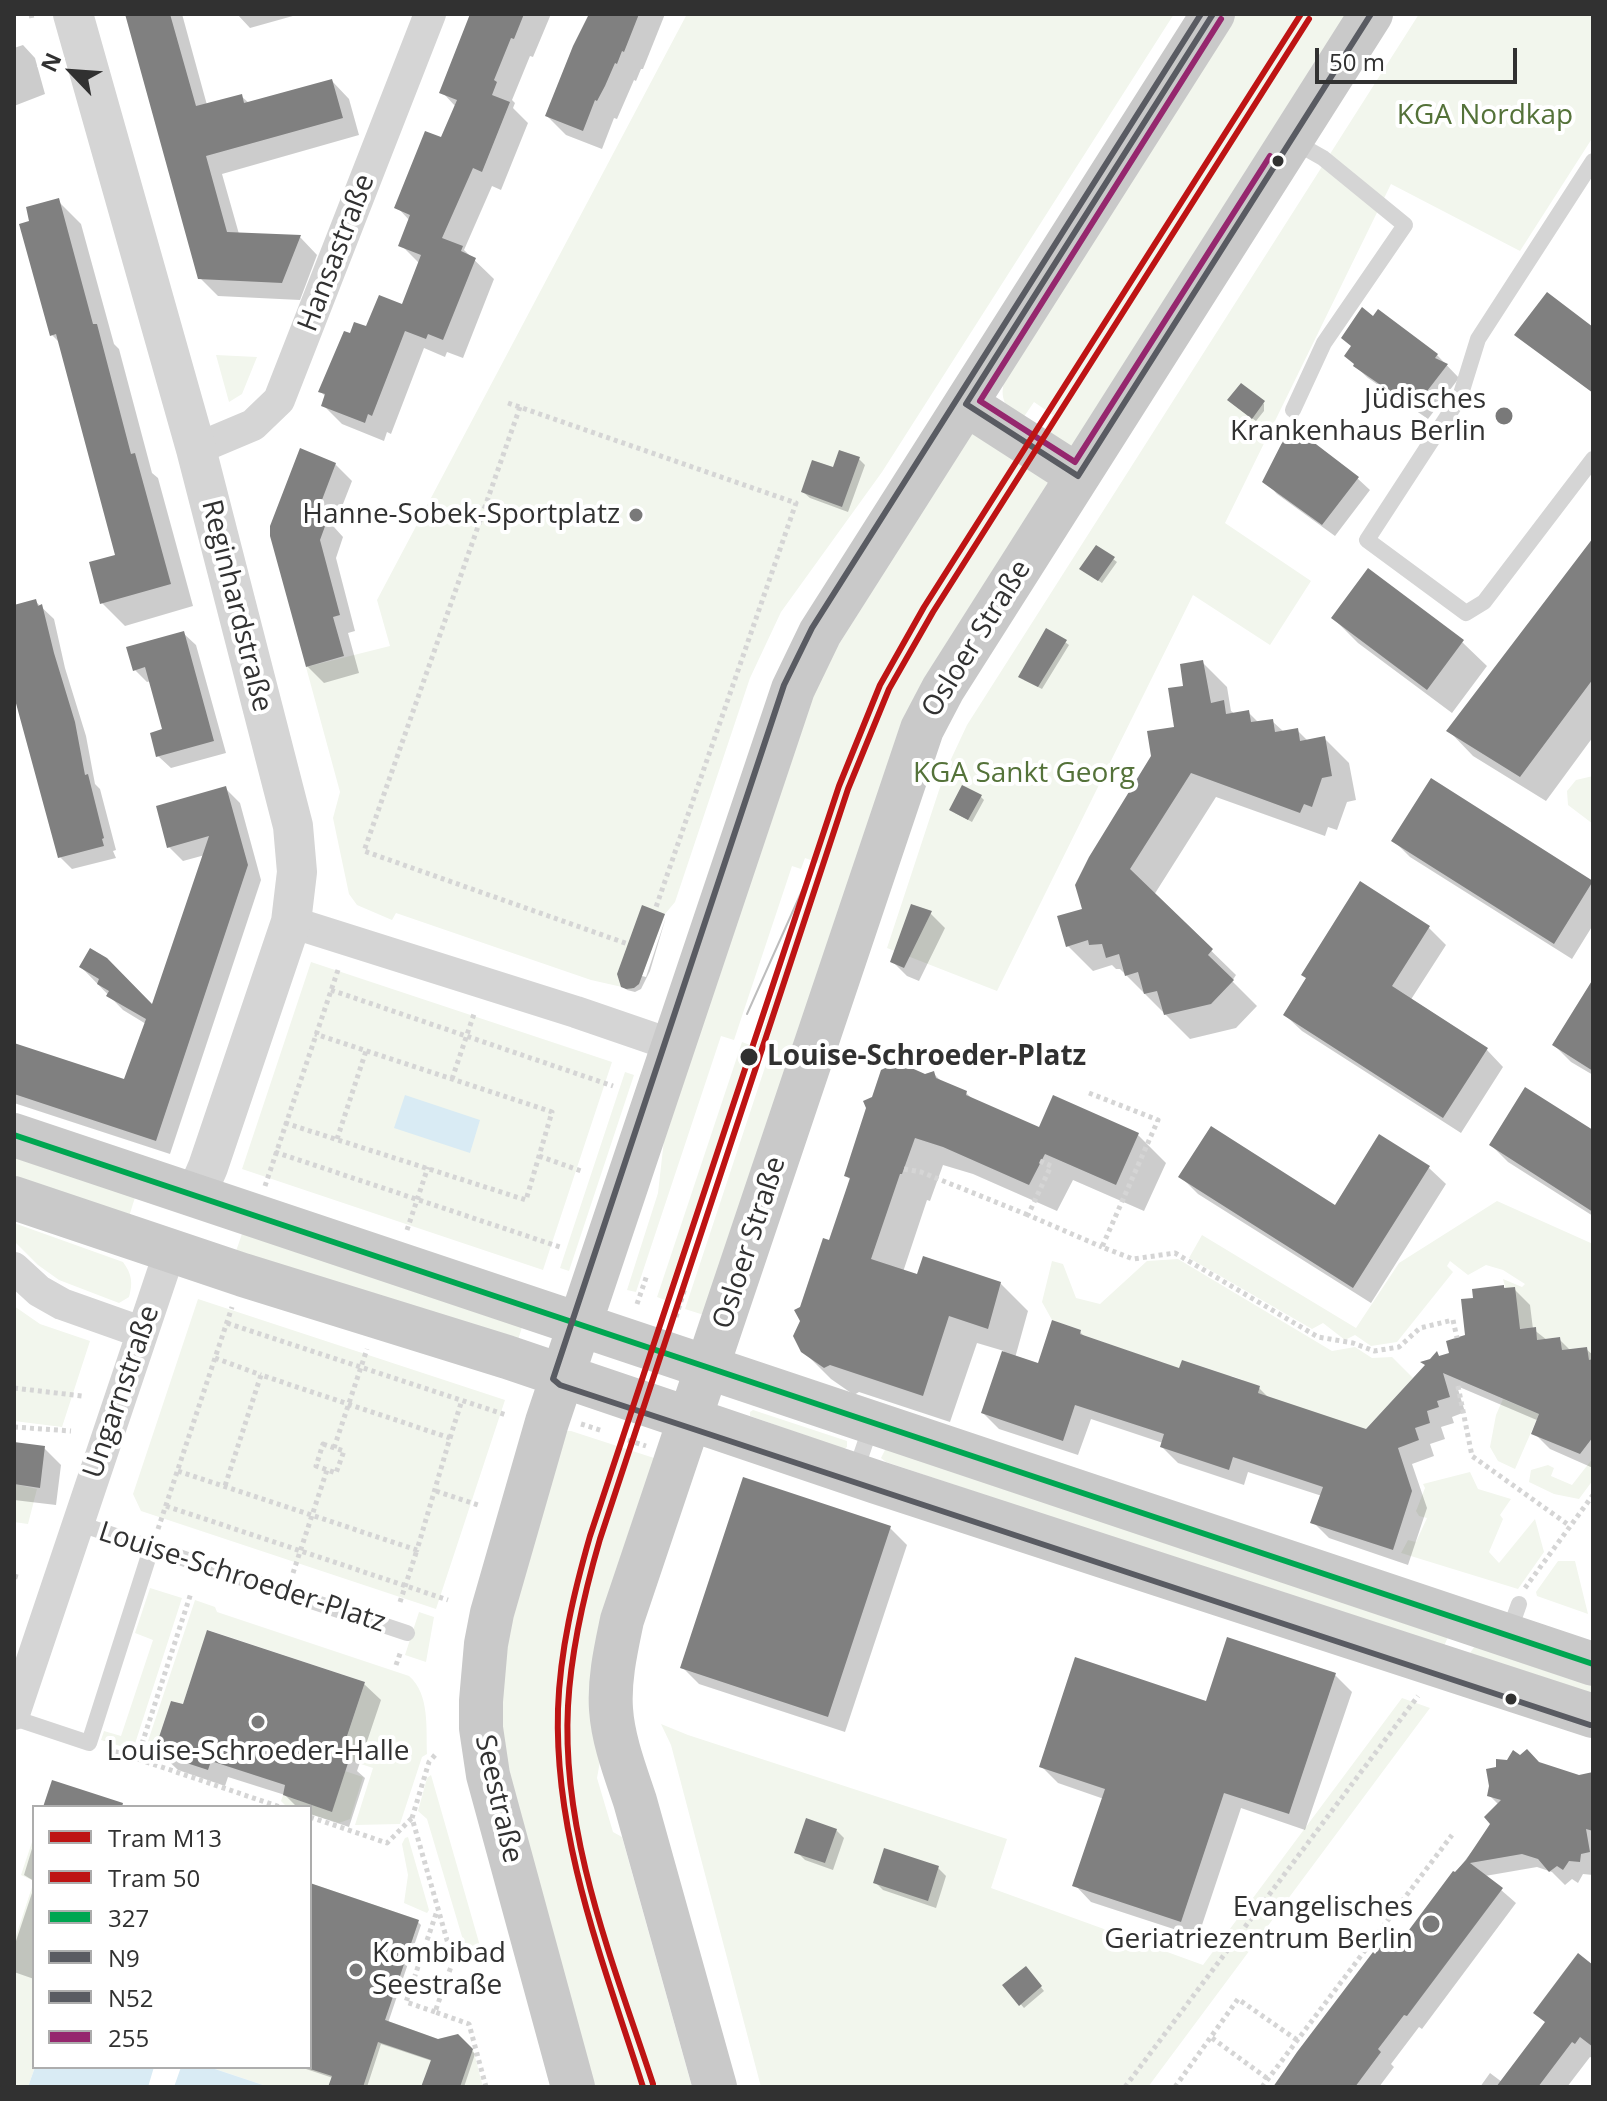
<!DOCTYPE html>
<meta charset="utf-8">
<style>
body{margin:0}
#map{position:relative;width:1607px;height:2101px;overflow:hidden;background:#fff;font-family:"Open Sans",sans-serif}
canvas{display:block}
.frame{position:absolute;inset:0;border:16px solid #313131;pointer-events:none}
.legend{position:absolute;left:32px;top:1805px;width:280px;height:264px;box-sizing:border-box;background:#fff;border:2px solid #adadad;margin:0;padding:10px 14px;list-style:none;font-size:24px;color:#313131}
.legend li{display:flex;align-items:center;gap:16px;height:40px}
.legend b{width:40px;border:2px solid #adadad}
.north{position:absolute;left:32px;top:32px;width:80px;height:80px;-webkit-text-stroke:6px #fff;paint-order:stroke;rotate:295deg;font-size:22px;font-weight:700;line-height:32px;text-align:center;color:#313131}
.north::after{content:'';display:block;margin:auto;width:28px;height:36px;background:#313131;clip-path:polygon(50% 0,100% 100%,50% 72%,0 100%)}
.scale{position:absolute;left:1315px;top:48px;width:202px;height:36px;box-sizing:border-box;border:4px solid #313131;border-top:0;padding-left:10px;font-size:24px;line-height:28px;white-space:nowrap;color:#313131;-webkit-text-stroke:6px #fff;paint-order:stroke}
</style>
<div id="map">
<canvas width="1607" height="2101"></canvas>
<div class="frame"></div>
<ul class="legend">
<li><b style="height:10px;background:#be1414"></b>Tram M13</li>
<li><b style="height:10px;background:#be1414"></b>Tram 50</li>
<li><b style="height:10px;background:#00a651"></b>327</li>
<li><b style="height:10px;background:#595b62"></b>N9</li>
<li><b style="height:10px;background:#595b62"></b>N52</li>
<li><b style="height:10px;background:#95276e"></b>255</li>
</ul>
<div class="north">N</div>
<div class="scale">50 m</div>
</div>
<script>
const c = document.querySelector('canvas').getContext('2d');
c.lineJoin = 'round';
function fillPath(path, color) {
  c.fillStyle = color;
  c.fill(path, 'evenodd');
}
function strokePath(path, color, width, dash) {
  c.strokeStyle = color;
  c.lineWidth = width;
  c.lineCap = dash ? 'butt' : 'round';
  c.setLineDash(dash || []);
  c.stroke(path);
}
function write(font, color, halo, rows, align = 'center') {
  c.font = font + ' "Open Sans",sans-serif';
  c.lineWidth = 8;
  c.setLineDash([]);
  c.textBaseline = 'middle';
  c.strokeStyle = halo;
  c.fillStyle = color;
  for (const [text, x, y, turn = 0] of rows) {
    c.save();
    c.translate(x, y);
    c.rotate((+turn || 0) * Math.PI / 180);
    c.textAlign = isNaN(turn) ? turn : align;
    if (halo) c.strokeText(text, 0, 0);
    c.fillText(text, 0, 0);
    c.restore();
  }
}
fillPath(new Path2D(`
 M687,14H1174L882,472L781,612L750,678L675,902L665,914L639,984L631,989L591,980L396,913L392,920L357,905L349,894L333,818L340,792L306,667L390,646L377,600Z
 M1235,14H1350L1071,448L1041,434L1053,415L1034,402L1021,421C1008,409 999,401 1004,382Z
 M1419,14H1593V137L1520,251L1391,184L1225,523L1311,581L1270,645L1193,595L997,991L887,948L945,772L967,725Z
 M216,355L257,357L242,394L229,402Z
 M972,432L1050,479L919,695L707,1316L685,1309L770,1052L757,1047L819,863L805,858L801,869L792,866L734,1040L721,1036L636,1292L627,1290L658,1193L664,1140L815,682Z
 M1593,776V824L1568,805L1567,791L1576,780Z
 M311,962L612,1062L543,1270L242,1169Z
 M742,1042L750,1045L665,1300L657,1297Z
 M625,1072L634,1075L569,1271L560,1268Z
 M14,1151L137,1191L127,1223L14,1186Z
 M1497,1201L1593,1244V1359L1589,1360L1587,1347L1562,1350L1560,1337L1537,1340L1536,1327L1516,1329L1503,1279L1522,1287L1525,1284L1503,1270L1486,1265L1468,1275L1450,1261L1447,1266L1453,1272L1397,1342L1371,1346L1355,1335L1345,1340L1323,1323L1312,1329L1189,1258L1202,1235L1356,1328L1399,1263Z
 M14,1223L123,1262C132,1274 133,1283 129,1297L119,1303L59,1280L38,1265L14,1241Z
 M244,1228L524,1321L517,1343L234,1257Z
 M1178,1259L1332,1351L1355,1347L1372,1358L1392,1357L1413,1378L1363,1432L1258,1393L1260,1386L1256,1385L1255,1389L1242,1384L1243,1380L1232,1376H1218V1372L1182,1360L1178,1371L1164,1367L1165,1363L1139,1358L1140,1355L1080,1334L1081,1330L1052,1320L1042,1302L1052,1261L1063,1264L1076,1298L1100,1304L1147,1261Z
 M198,1299L505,1400L436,1609L141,1511L133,1494Z
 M14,1306L40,1324L90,1341L62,1427L14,1421Z
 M1503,1399L1539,1414L1515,1469L1498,1461L1490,1447L1496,1415Z
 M753,1410L847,1441V1447L844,1449L750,1416V1412Z
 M564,1431H571L654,1458L597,1778L613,1832L622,1837L692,2087H590L505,1784L497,1655Z
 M886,1448L1449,1635L1443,1648L886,1462L881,1458Z
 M1593,1458V1480L1579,1499L1554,1494L1529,1482L1531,1470L1548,1465L1554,1468L1551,1476L1572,1485Z
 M1470,1472L1478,1489L1511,1499L1500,1515L1503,1519L1489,1552L1499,1563L1535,1519L1544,1552L1518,1589L1401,1553L1408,1540L1416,1542L1427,1518L1419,1516L1416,1511L1425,1488L1423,1484Z
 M14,1484L37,1489L28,1524L14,1522Z
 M1558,1561H1575L1588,1614L1537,1596L1536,1592Z
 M150,1588L182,1598L133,1750L101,1740L104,1731L121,1736L153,1640L135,1633Z
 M195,1600L215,1607L217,1612L409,1676C430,1694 426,1729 427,1754L422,1757L400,1824L355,1825L373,1768L340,1757L365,1682L208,1630L183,1704L171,1701L158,1740L163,1742L159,1754L145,1750Z
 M419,1612L434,1617L426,1662L405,1655Z
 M1477,1643L1593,1681V1698L1470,1653Z
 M1402,1698L1430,1708L1148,2087H761L671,1745L661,1724L688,1735L1007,1839L991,1888L1203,1965Z
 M345,1771L363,1777L350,1819L339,1823L310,1814V1807H287L281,1801L283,1795L332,1811Z
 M431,1775L480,1946L466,1950L427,1819L418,1811L427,1778Z
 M34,1836L35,2067L28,2087H14V1942L34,1881L21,1875Z
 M408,1837L429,1910L427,1913L404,1903L408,1875L402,1844L405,1838Z
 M310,1883L419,1920L385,2020L438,2039L458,2034L473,2049L483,2087H269L209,2067H310Z`), '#f2f6ed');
fillPath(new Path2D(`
 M405,1095L480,1120L470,1153L394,1128Z
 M35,2067H154L148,2087H28Z
 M181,2067H209L269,2087H174Z`), '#d9ebf4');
fillPath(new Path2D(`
 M127,14H182L207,105L241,96L249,103L332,81L349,99L359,135L222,174L239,234L300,237L317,255L300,300L218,296L200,278Z
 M237,14H300L250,28Z
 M472,14H551L533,57L530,56L512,100L515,103L513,108L528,123L501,190L492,186L464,250L494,279L463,358L447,352L445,357L424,348L391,434L387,432L384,441L342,424L323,405L326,397L320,391L367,329L403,306L420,264L401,245L410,221L397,207L442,140L456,107L442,92Z
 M590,14H665L643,69H641L636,81L634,80L617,119L614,118L602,149L566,135L547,116Z
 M23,45L35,58L45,94L14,106V48Z
 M58,201L81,224L114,344L119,349L152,473L158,478L193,606L125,626L102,603L118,556L61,344L52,335L32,222Z
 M1378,312L1437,355L1459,378L1428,419L1368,378L1355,366Z
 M1260,400L1264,404V411L1256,421L1233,404Z
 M859,459L865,465L848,512L810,498L803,492L834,470Z
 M335,464L352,481L334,527L343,537L336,558L355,631L348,633L359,673L324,683L307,666L272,536Z
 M1357,478L1370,490L1335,536L1277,494L1265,481Z
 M1593,541V737L1546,801L1473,756L1449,731Z
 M1113,559L1117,562L1102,583L1085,572Z
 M35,601L54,619L65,668L86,736L95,784L100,789L116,850L113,851L116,858L72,869L60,857L14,688V607Z
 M1333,618L1462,642L1487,666L1452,713L1358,643Z
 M183,633L196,645L226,753L171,768L158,756L164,730L151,681L147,682L135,670Z
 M1065,642L1069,645L1042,689L1024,680Z
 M1202,662L1227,687L1231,711L1235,714L1248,712L1259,723L1272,721L1284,732L1297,730L1308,741L1324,738L1349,763L1356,800L1347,802L1337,830L1328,827L1325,836L1216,797L1154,895L1236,975L1232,981L1257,1006L1236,1028L1190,1039L1120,969H1116L1112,965L1093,971L1068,946L1177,728L1185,687Z
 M1431,781L1593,883V925L1572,959L1410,857L1394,841Z
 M226,789L240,803L261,880L170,1154L14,1103V1045L126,1082L146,1024L123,1010L81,967L153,1008L205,855L183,861L168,846Z
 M980,796L984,800L972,822L955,813Z
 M1361,884L1429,928L1446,945L1410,1001L1487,1050L1503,1067L1461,1133L1302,1031L1285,1015Z
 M930,913L945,928L919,981L907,976L892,961Z
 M662,915L642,976L646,977L666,917L650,971L641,989L635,992L627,990L623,986Z
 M1593,983V1075L1571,1062L1554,1045Z
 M933,1073L942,1082L966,1093L974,1100L1040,1130L1138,1135L1166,1163L1144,1211L1073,1180L1057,1211L973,1174L943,1165L930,1201L927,1200L903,1272L918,1276L1000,1283L1028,1311L1015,1358L1039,1366L1080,1332L1087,1339L1180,1370L1259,1388L1271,1400L1367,1432L1437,1354L1441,1358L1452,1354L1467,1336L1475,1299L1504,1287L1507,1290L1514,1289L1530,1305L1533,1329L1547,1340L1559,1339L1571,1351L1586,1349L1593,1355V1468L1550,1449L1534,1433L1539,1421L1457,1386L1465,1412L1452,1417L1454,1423L1441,1427L1445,1439L1430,1444L1434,1456L1412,1464L1427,1508L1408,1565L1329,1538L1313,1522L1322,1496L1248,1472L1244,1485L1178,1463L1162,1447L1163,1443L1091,1419L1078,1455L999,1429L983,1413L1004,1351L977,1343L950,1422L859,1392L854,1395L831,1379L802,1350V1308L830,1242L851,1180L846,1176L924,1077Z
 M1593,1133V1216L1508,1162L1491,1145Z
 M1429,1168L1446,1184L1371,1303L1198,1194L1181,1177L1336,1207Z
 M14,1444L44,1448L61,1465L56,1505L14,1500Z
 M890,1528L907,1545L845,1732L699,1684L682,1667Z
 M1335,1675L1352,1692L1305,1830L1241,1808L1198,1937L1091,1902L1075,1885L1104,1799L1058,1783L1041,1766L1207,1703Z
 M364,1684L381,1700L357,1771L365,1778L349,1827L310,1814V1807H297L285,1795L228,1777L225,1786L178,1770L161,1754L165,1744L160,1740L184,1707Z
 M1539,1764L1579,1777L1593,1774V1875L1583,1874L1578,1883L1572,1879L1565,1885L1552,1872L1537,1867L1485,1876L1516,1903L1422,2029L1419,2027L1391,2064L1394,2067L1379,2087H1275L1394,1953L1493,1824L1499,1805L1489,1795Z
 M836,1830L844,1838L833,1870L805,1860L797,1852Z
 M34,1842V1881L24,1875Z
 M938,1868L946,1876L936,1908L883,1890L875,1882Z
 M310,1885L418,1922L421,1925L388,2023L438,2041L458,2036L475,2054L464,2087H423L432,2061L381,2044L367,2087H330L333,2078L300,2067H310Z
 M34,1887V1979L14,1972V1947Z
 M1593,1968V2058L1590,2057L1567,2087H1480L1490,2073L1502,2082Z
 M1026,1969L1044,1991L1024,2008L1005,1986Z`), '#0003');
fillPath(new Path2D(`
 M125,14H170L196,106L242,94L244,103L332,79L343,118L206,156L227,232L301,235L282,283L198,279Z
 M470,14H524L514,39L511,38L494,80L497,82L492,95L510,102L482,172L473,168L442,238L463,246L461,251L476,258L443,340L428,334L426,339L405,331L372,416L368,414L365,423L321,406L325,394L318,392L344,331L350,333L354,322L366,326L379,295L402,304L421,255L398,246L410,215L394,208L425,131L441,137L457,100L439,93Z
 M589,14H639L624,52L622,51L617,64L615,63L605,86L597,101L595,100L583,131L545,116L573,46Z
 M59,198L93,324H97L131,454L135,453L171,584L100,604L89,562L115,555L56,334L50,336L19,224L29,221L26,207Z
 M1547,292L1593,327V393L1514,335Z
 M1362,307L1373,316L1378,309L1438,354L1435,358L1448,364L1414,408L1353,366L1354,364L1344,356L1351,346L1341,338Z
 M1241,383L1265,401L1252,419L1227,400Z
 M1291,425L1359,477L1322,525L1262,482Z
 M300,448L336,463L317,513L328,518L320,540L340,615L333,617L344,656L306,667L270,536V526Z
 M839,450L860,457L842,507L801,492L812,460L833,467Z
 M1593,538V679L1520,777L1446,731Z
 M1096,545L1115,557L1098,581L1079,569Z
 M1368,568L1464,640L1427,690L1331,618Z
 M36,599L38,606L42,604L54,653L75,722L85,775L88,774L104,838L102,839L104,846L58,858L14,696V605Z
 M1046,628L1067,640L1038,687L1018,677Z
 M184,631L214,741L156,757L150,733L162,729L145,667L133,671L126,647Z
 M1203,660L1211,703L1224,700L1226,714L1249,710L1251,722L1273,719L1275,732L1298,728L1300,741L1325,736L1332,776L1322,778L1312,807L1304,804L1300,813L1191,773L1130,869L1213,949L1208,955L1234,980L1211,1004L1164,1015L1157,991L1144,994L1138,972L1125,976L1119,954L1106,958L1102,944L1089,945L1088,940L1066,947L1057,916L1082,909L1075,885L1089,857L1151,756L1147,731L1174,727L1168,688L1183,686L1180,664Z
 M1431,778L1593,881L1554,944L1391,841Z
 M962,785L982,795L968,820L949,810Z
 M226,786L248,865L156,1141L14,1094V1043L124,1079L146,1019L106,996L109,991L97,984L99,979L79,967L90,948L107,958L152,1004L209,836L167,848L156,806Z
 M1360,881L1430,926L1392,986L1488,1048L1443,1118L1283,1015L1306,978L1301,975Z
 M911,904L932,911L904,968L890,962Z
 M642,905L665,914L639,984L634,988L626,989L621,987L617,974Z
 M1593,979V1071L1552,1045Z
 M898,1062L925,1074L934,1071L936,1078L967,1091L966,1095L1039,1127L1053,1095L1139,1133L1116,1185L1045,1154L1029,1185L943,1147L915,1138L902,1174H900L871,1259L917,1274L923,1256L1001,1282L988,1329L949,1316L923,1396L830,1365L824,1368L801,1352L793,1336L800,1321L794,1310L800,1307L823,1238L829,1240L850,1178L844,1176L866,1108L863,1101L872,1097L881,1070Z
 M1525,1087L1593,1130V1212L1489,1145Z
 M1211,1126L1335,1205L1379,1134L1430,1166L1353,1288L1178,1177Z
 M1504,1285V1288L1515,1287L1520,1329L1536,1327L1537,1340L1560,1337L1562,1350L1587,1347L1589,1360L1593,1359V1437L1580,1454L1531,1434L1539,1414L1443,1373L1450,1397L1437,1401L1439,1407L1427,1411L1430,1423L1415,1428L1419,1440L1398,1448L1412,1491L1393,1550L1310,1523L1323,1487L1233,1457L1229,1470L1160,1447L1164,1434L1075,1405L1063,1441L981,1413L1002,1351L1038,1363L1052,1320L1081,1330L1080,1334L1179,1368L1182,1360L1260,1386L1258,1393L1366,1429L1425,1365L1420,1362L1430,1359L1437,1351L1439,1356L1449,1353L1446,1341L1465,1335L1461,1299L1473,1298L1472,1289Z
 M14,1442L45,1446L40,1488L14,1484Z
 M743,1477L891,1526L828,1717L680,1668Z
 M207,1630L365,1682L340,1757L349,1760L332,1812L283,1795L285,1785L211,1761L208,1770L159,1754L163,1742L158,1740L171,1701L183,1704Z
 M1227,1637L1336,1673L1289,1814L1224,1793L1181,1922L1072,1886L1105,1789L1039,1767L1075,1657L1206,1701Z
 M1527,1749L1539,1762L1579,1775L1593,1772V1831L1586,1829L1590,1852L1581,1854L1580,1862L1569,1861L1563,1870L1557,1866L1549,1872L1538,1859L1522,1854L1470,1863L1503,1888L1407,2016L1404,2015L1378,2049L1381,2052L1355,2087H1273L1297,2052L1373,1952L1375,1954L1384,1942L1394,1950L1453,1871L1455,1872L1466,1860L1490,1824L1484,1817L1501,1800L1487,1796L1489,1786L1486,1769L1496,1767V1759L1507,1760L1513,1750L1520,1755Z
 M52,1780L123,1803L122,1807H43Z
 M806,1818L837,1829L825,1863L794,1853Z
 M884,1848L939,1866L928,1901L873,1883Z
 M310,1883L419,1920L385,2020L438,2039L458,2034L473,2049L460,2087H421L431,2060L378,2042L363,2087H328L332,2076L310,2069Z
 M1578,1953L1593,1965V2047L1580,2037L1575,2044L1572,2042L1538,2087H1496L1545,2022L1533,2013Z
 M1026,1966L1042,1986L1019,2006L1002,1985Z`), '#808080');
strokePath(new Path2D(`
 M31,14L32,19
 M508,403L796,503L655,910
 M520,407L364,851L628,944
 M331,990L613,1086
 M452,1079L475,1011
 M1089,1093L1158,1120L1102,1247L1133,1259L1175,1253L1318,1337L1353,1343L1374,1351L1399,1347L1420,1328L1453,1320L1457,1338
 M285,1123L526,1200L552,1112L315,1034
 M337,1139L366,1051
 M275,1152L560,1247
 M539,1156L584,1172
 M1040,1161L1051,1166L1028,1215L1102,1247
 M904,1169L921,1172L1028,1215
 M265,1186L339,967
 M407,1230L428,1167
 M637,1304L647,1275
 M676,1317L685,1288
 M227,1323L506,1415
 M215,1358L261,1375
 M1458,1386L1472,1456L1570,1526
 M14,1388L82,1396
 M581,1424L603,1431
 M14,1427L71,1431
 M450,1438L462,1400
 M628,1440L646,1446
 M323,1444L344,1451L336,1473L316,1466Z
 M334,1448L367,1349
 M178,1471L417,1550L450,1438L261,1375L225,1486
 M436,1491L478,1505
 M166,1506L448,1600
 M158,1529L232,1307
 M293,1573L327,1470
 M14,1576L21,1578
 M1525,1588L1593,1495
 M400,1602L417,1550
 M396,1665L401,1651
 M108,1749L280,1807
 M435,1755L429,1762L412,1818L453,1961L435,2012L469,2024L486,2087
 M137,1759L191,1593
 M310,1817L387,1843L412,1818
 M453,1961L481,1952
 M435,2012L406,2002L437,1911
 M1212,2038L1268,2079
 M1125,2087L1418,1696
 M1175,2087L1238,1999L1297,2040
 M1262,2087L1452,1835`), '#d5d5d5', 5, [4, 4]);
strokePath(new Path2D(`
 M1293,141L1323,158L1405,225L1324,343L1293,410
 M1593,161L1478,339L1460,397L1367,540L1466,613L1484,602L1593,459
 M855,1473L872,1423
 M77,1523L407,1633
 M1509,1632L1519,1604
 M14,1718L89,1743L151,1549`), '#d5d5d5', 16);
strokePath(new Path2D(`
 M196,449L253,425L279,400L430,14
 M291,922L576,1012L675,1046
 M14,1268L39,1291L62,1304L141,1332
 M14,1714L170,1251`), '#d5d5d5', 32);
strokePath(new Path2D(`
 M73,14L196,449L293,826L297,872L291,922L208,1167L195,1197`), '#d5d5d5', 40);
strokePath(new Path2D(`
 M966,404L1078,476
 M14,1135L1593,1664
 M14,1198L243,1275L507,1357L876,1482L1593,1716
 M573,2087L488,1775L481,1728V1701L486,1644L492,1613L547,1422L793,689L820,633L1213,14
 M715,2087L635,1801C625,1771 613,1740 611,1709C609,1679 616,1649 622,1620L922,729L943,689L1371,14`), '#c9c9c9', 44);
strokePath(new Path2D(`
 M747,1014L809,875`), '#bdbdbd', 2);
strokePath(new Path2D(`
 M14,1135L1593,1664`), '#00a651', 6);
strokePath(new Path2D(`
 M1201,14L812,628L784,685L553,1379L560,1385L1590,1725`), '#595b62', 6);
strokePath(new Path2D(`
 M1213,14L966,404L1078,476L1371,14`), '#595b62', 6);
strokePath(new Path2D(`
 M1221,19L980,401L1075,462L1270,156`), '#95276e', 6);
strokePath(new Path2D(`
 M643,2087C604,1964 554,1840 558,1709C560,1650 574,1592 590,1536L839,786L880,685L924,607L1301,14`), '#be1414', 6);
strokePath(new Path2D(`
 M653,2084C613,1962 561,1836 568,1706C571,1649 584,1594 600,1539L848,789L889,689L933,612L1309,19`), '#be1414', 6);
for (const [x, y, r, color] of [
 [1278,161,7,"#313131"],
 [1504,416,10,"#797979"],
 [636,515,8,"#797979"],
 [749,1057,10,"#313131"],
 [1511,1699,7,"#313131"],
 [258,1722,8,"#797979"],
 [1431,1924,10,"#797979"],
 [356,1970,8,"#797979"]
]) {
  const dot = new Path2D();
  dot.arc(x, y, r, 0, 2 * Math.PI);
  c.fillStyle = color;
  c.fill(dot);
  strokePath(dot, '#fff', 3);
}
write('28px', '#547239', '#fff', [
 ["KGA Nordkap",1485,116],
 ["KGA Sankt Georg",1024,774]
]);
write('28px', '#313131', '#fff', [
 ["Hansastraße",337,253,-69],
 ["Reginhardstraße",236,606,76],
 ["Osloer Straße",977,639,-58],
 ["Osloer Straße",750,1243,-72],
 ["Ungarnstraße",122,1392,-71],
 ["Louise-Schroeder-Platz",242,1578,18],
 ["Seestraße",498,1799,77]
]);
write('28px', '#313131', '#fff', [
 ["Jüdisches",1486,400],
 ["Krankenhaus Berlin",1486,432],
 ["Hanne-Sobek-Sportplatz",620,515],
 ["Louise-Schroeder-Halle",258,1752,"center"],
 ["Evangelisches",1413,1908],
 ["Geriatriezentrum Berlin",1413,1940],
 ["Kombibad",372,1954,"left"],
 ["Seestraße",372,1986,"left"]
], 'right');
write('bold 28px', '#313131', '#fff', [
 ["Louise-Schroeder-Platz",767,1057]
], 'left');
</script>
